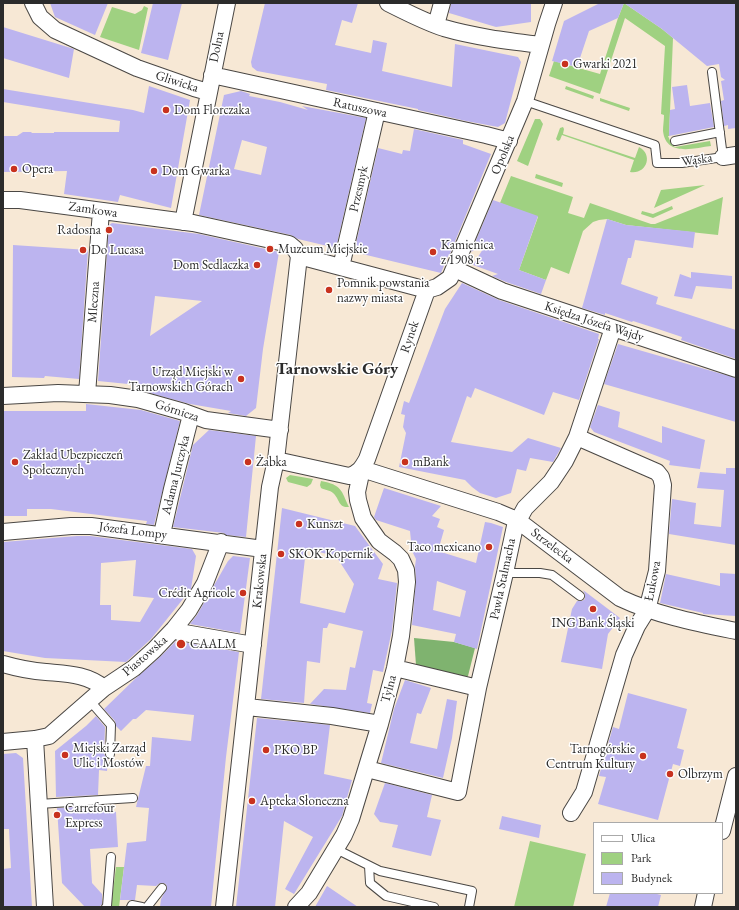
<!DOCTYPE html>
<meta charset="utf-8">
<style>
body{margin:0}
#map{position:relative;width:739px;height:910px;overflow:hidden;background:#f7e8d5;font-family:"EB Garamond",serif}
canvas{display:block}
.frame{position:absolute;inset:0;border:4px solid #2b2b2b;pointer-events:none}
.legend{position:absolute;left:593px;top:822px;width:130px;height:72px;box-sizing:border-box;background:#fff;border:1px solid #aaa;margin:0;padding:5px 7px;list-style:none;font-size:12px;color:#2b2b2b}
.legend li{display:flex;align-items:center;gap:8px;height:20px}
.legend b{width:20px;border:1px solid #aaa}
</style>
<div id="map">
<canvas width="739" height="910"></canvas>
<div class="frame"></div>
<ul class="legend">
<li><b style="height:5px;background:#fff"></b>Ulica</li>
<li><b style="height:11px;background:#9fd181"></b>Park</li>
<li><b style="height:11px;background:#bcb4ef"></b>Budynek</li>
</ul>
</div>
<script>
const c = document.querySelector('canvas').getContext('2d');
c.lineJoin = 'round';
function fillPath(path, color) {
  c.fillStyle = color;
  c.fill(path, 'evenodd');
}
function strokePath(path, color, width, dash) {
  c.strokeStyle = color;
  c.lineWidth = width;
  c.lineCap = dash ? 'butt' : 'round';
  c.setLineDash(dash || []);
  c.stroke(path);
}
function write(font, color, halo, rows, align = 'center') {
  c.font = font + ' "EB Garamond",serif';
  c.lineWidth = 3;
  c.setLineDash([]);
  c.textBaseline = 'middle';
  c.strokeStyle = halo;
  c.fillStyle = color;
  for (const [text, x, y, turn = 0] of rows) {
    c.save();
    c.translate(x, y);
    c.rotate((+turn || 0) * Math.PI / 180);
    c.textAlign = isNaN(turn) ? turn : align;
    if (halo) c.strokeText(text, 0, 0);
    c.fillText(text, 0, 0);
    c.restore();
  }
}
fillPath(new Path2D(`
 M624,3L662,29L673,38L669,136H668L672,145L675,147L710,141L711,146C694,148 666,157 663,131C663,126 664,120 664,115L661,114L665,46L625,18L600,94L549,76L554,61L600,74L618,18Z
 M144,6L148,8L139,50L100,37L112,7L135,14L142,10Z
 M566,86L594,96L593,99L565,89Z
 M600,98L630,108L629,111L600,101Z
 M535,119H540L543,124L528,166L517,161Z
 M563,127L564,129L563,134L635,158L639,147C654,155 646,175 630,172L634,160L562,135L560,140L558,141L556,139L560,128Z
 M536,174L563,183L562,187L535,178Z
 M511,176L573,197L568,213L584,218L590,203L651,224H655L723,197L718,235L626,225L607,219L599,220L593,222L583,231L569,274L551,267L546,280L519,270L538,217L500,203Z
 M705,185L654,208L661,190Z
 M672,206L673,209L653,218L641,214L642,211L653,214Z
 M290,475L313,479L311,484L307,487L288,482L286,478Z
 M321,481C342,485 341,490 349,507C338,508 340,499 333,493C330,490 325,490 321,488L320,485Z
 M530,841L586,854L573,907H514Z
 M116,867H124L119,907H111Z`), '#9fd181');
fillPath(new Path2D(`
 M414,638L454,642L475,648L468,676L467,677L416,665Z`), '#7fb36f');
fillPath(new Path2D(`
 M50,3H108L95,35L55,17Z
 M153,3H182L168,60L141,53Z
 M265,3H358L352,23L342,20L335,45L371,53L373,40L387,43L382,71L452,87L455,44L518,57L521,62L505,123L498,127L466,121L418,110V109L326,90L327,84L257,71L252,67L251,62Z
 M451,3H531V22L496,27L449,13Z
 M600,3H624L618,18L589,31L577,67L552,61L564,21Z
 M624,3H736V128L728,129V125L724,126L721,101L724,100L721,81L725,80L721,77L719,64L707,66L662,29Z
 M3,27L74,49L69,78L3,58Z
 M687,85L690,106L710,103L714,127L669,136L670,110L675,109L672,87Z
 M149,86L190,100L171,208L120,195L118,202L64,194L67,171L3,172V136H17L23,132H31L32,133H54V132H119L120,121L3,102V89L133,110L144,113Z
 M241,91L250,94L249,96L280,102L308,110L302,106L366,118L336,248L298,239L291,235L199,215L224,95ZM242,140L267,147L261,175L234,169Z
 M414,129L463,140V144L491,154L449,256H448L441,273L354,252L378,148L402,154L403,150L410,151Z
 M493,200L538,216L519,270L546,280L541,294L506,282L492,276L498,274L473,265L488,241L471,252Z
 M607,219L626,225L695,232L693,248L635,240L631,258H628L621,284L658,297L656,304L736,330V359L681,340L682,337L658,329L633,321L632,322L605,313V315L582,308Z
 M112,223L199,234L279,252L263,349L256,408L246,416L228,413L231,411L190,404L146,392L148,386L98,381L109,225ZM155,296L202,301L150,336Z
 M13,245L88,250L79,379L45,376L44,378L12,377Z
 M691,272L732,276V289L696,286L692,299L674,296L680,274L691,278Z
 M462,283L499,300L599,334L598,339H599L579,400L553,392L544,415L475,388L471,398L467,396L451,442L512,452L528,438L561,448L553,462L530,458L526,471L517,469L511,493L496,498L480,493L472,487L465,480L399,467L406,433L403,427L405,415L401,414L404,401L409,403L445,309Z
 M618,344L736,378V422L604,384Z
 M86,404L141,410L180,421L154,525L146,524L147,521L51,509H27V516H3V411H86Z
 M598,405L620,412L618,427L662,443V426L705,440L700,469L669,465L670,461L594,432L590,427Z
 M209,430L256,436L246,537L226,535L224,533L173,527L193,445Z
 M726,468H736V545L669,534L672,499L696,503L694,524L721,527L724,490L697,488L700,472L726,474Z
 M384,488L441,506L432,516L440,519L437,527L444,530L438,551L476,563L485,522L491,523L503,527L477,649L454,642L456,634L412,625L416,581L415,566L416,559L412,551L410,531L376,520L374,517ZM437,581L466,591L460,617L433,610Z
 M282,508L355,526L383,564L378,579L397,583L392,630L383,672L373,670L367,703L372,704L370,713L310,704L324,689L346,690L350,667L355,668L363,631L329,623L327,628H323L320,663L307,661L304,703L261,699ZM306,549L336,556L354,584L345,613L300,603Z
 M77,536H90L192,549L196,556L191,589L151,639L126,662L45,658L3,651V542ZM136,560L133,596L154,598L140,622L111,620V605H100L101,563Z
 M233,556L250,558L240,633L190,624L197,615L228,561Z
 M720,573L736,574V616L703,614V613L660,603L666,574L720,586Z
 M583,590L620,618L608,634L602,669L561,662L572,609L577,601H582L585,599V594Z
 M176,641L239,652L226,757L211,907H160L161,899L167,888L166,884L162,883H160L156,886L137,885L135,900H120L127,843L146,841L149,808L136,807L146,766H150L152,737L191,741L194,715L146,710L136,719H133L121,731L116,726L115,721L104,709L136,678L160,657Z
 M405,680L431,688L421,714L417,713L410,743L437,749L447,699L457,701L452,738L443,778L381,763L394,709Z
 M628,693L687,709L677,748L684,750L680,766L673,764L658,820L598,804L606,777L599,776L613,727L619,729Z
 M96,716L105,727L104,754L108,759L107,771L99,770L98,795L56,797L55,751L86,726Z
 M257,718L330,725L324,774L352,780L342,816L294,894L285,889L313,837L284,821L275,907H236Z
 M16,753L23,758L32,907H3V869L11,868L9,829H3V754Z
 M385,783L432,795L427,817L441,820L431,856L392,847L398,825L380,822L374,814Z
 M98,806V808L116,812L118,847L90,849L92,883L102,894V904L99,907H85L62,883L57,808Z
 M502,816L541,825L539,838L499,829Z
 M327,886L358,907H315Z
 M610,893H653L661,895L658,907H606Z`), '#bcb4ef');
const lane = new Path2D(`
 M525,101L655,145L657,163H682L723,157L712,72
 M675,141L720,132
 M505,573H540L552,575L580,596
 M90,701L111,725L110,754
 M39,804L133,798
 M336,849L380,871L472,891L469,907
 M369,866L370,883L386,896L434,907
 M106,907L107,906L111,857
 M131,907L132,905L142,907
 M147,907L162,888`);
const street = new Path2D(`
 M33,3L40,17L55,30L137,68L194,88L208,92
 M388,3C406,12 425,22 444,28C475,37 509,41 541,45
 M436,25L442,3
 M212,75L486,135L509,141
 M723,157L736,155
 M3,200H20L193,223L289,244L295,249L299,256
 M183,222L227,3
 M299,256L427,290L437,287L450,278L525,101L547,24L554,3
 M341,267L377,111
 M455,269L502,291L736,369
 M87,394L101,211
 M3,396L58,393L110,395L138,399L184,412L206,420L280,430
 M276,460L349,476C359,473 362,468 367,459L427,290
 M362,469L498,512L517,520L620,598C656,615 697,623 736,631
 M3,532L71,526H91L263,549
 M162,534L172,489L191,415
 M179,632L253,645
 M3,664C17,668 31,671 46,672C67,674 87,674 104,688
 M395,668L478,688
 M247,707L332,716L380,724
 M35,739L45,907
 M3,742L35,739L49,736L104,688L134,668L154,650L174,629L189,610L205,583L221,542
 M367,769L458,792L478,688L505,573L515,526L525,508L551,482L565,461L577,437L613,328
 M571,813L584,792L624,655L637,626L647,610L657,571L663,485L661,477L657,472L577,437
 M722,831L736,776
 M224,907L270,487L276,460L299,256
 M296,907L309,893L344,835L351,819L380,724L395,668L401,636L407,582L406,570L401,559L395,553L379,541L363,518L358,500L357,492L362,469
 M703,907L706,893`);
strokePath(lane, '#4a4744', 10);
strokePath(street, '#4a4744', 18);
strokePath(lane, '#fff', 8);
strokePath(street, '#fff', 16);
for (const [x, y, r, color] of [
 [565,64,4,"#c8321e"],
 [166,110,4,"#c8321e"],
 [14,169,4,"#c8321e"],
 [154,171,4,"#c8321e"],
 [109,230,4,"#c8321e"],
 [270,249,4,"#c8321e"],
 [83,250,4,"#c8321e"],
 [433,252,4,"#c8321e"],
 [257,265,4,"#c8321e"],
 [329,290,4,"#c8321e"],
 [241,379,4,"#c8321e"],
 [15,462,4,"#c8321e"],
 [248,462,4,"#c8321e"],
 [405,462,4,"#c8321e"],
 [299,524,4,"#c8321e"],
 [489,547,4,"#c8321e"],
 [281,554,4,"#c8321e"],
 [243,593,4,"#c8321e"],
 [593,609,4,"#c8321e"],
 [181,644,5,"#c8321e"],
 [266,750,4,"#c8321e"],
 [65,755,4,"#c8321e"],
 [643,756,4,"#c8321e"],
 [670,774,4,"#c8321e"],
 [252,801,4,"#c8321e"],
 [57,815,4,"#c8321e"]
]) {
  const dot = new Path2D();
  dot.arc(x, y, r, 0, 2 * Math.PI);
  c.fillStyle = color;
  c.fill(dot);
  strokePath(dot, '#fff', 1.5);
}
write('13px', '#2b2b2b', '#fff', [
 ["Dolna",217,47,-78],
 ["Gliwicka",177,82,18],
 ["Ratuszowa",360,108,12],
 ["Opolska",503,155,-67],
 ["Wąska",697,160,-8],
 ["Przesmyk",359,189,-77],
 ["Zamkowa",93,210,8],
 ["Mleczna",94,302,-86],
 ["Księdza Józefa Wajdy",594,322,18],
 ["Rynek",410,337,-71],
 ["Górnicza",177,411,18],
 ["Adama Jurczyka",176,475,-76],
 ["Józefa Lompy",133,531,7],
 ["Strzelecka",552,546,37],
 ["Pawła Stalmacha",503,579,-78],
 ["Krakowska",260,581,-84],
 ["Łukowa",653,581,-79],
 ["Piastowska",145,656,-41],
 ["Tylna",389,689,-75]
]);
write('13px', '#2b2b2b', '#fff', [
 ["Gwarki 2021",573,64],
 ["Dom Florczaka",174,110],
 ["Opera",22,169],
 ["Dom Gwarka",162,171],
 ["Radosna",101,230,"right"],
 ["Kamienica",441,245],
 ["z 1908 r.",441,260],
 ["Muzeum Miejskie",278,249],
 ["Do Lucasa",91,250],
 ["Dom Sedlaczka",249,265,"right"],
 ["Pomnik powstania",337,283],
 ["nazwy miasta",337,298],
 ["Urząd Miejski w",233,372,"right"],
 ["Tarnowskich Górach",233,387,"right"],
 ["Zakład Ubezpieczeń",23,455],
 ["Społecznych",23,470],
 ["Żabka",256,462],
 ["mBank",413,462],
 ["Kunszt",307,524],
 ["Taco mexicano",481,547,"right"],
 ["SKOK Kopernik",289,554],
 ["Crédit Agricole",235,593,"right"],
 ["ING Bank Śląski",593,623,"center"],
 ["CAALM",190,644],
 ["Miejski Zarząd",73,748],
 ["Ulic i Mostów",73,763],
 ["Tarnogórskie",635,749,"right"],
 ["Centrum Kultury",635,764,"right"],
 ["PKO BP",274,750],
 ["Olbrzym",678,774],
 ["Apteka Słoneczna",260,801],
 ["Carrefour",65,808],
 ["Express",65,823]
], 'left');
write('bold 17px', '#2b2b2b', '#fff', [
 ["Tarnowskie Góry",337,369]
]);
</script>
